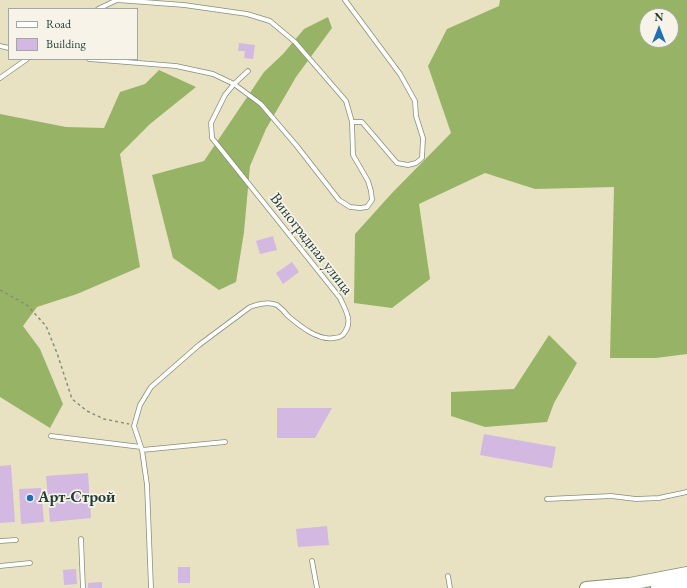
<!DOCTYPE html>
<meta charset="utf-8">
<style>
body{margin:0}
#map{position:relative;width:687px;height:588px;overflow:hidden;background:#e8e2c2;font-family:"EB Garamond",serif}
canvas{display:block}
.legend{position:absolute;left:8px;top:8px;width:130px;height:52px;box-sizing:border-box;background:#f7f3e8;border:1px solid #a1aaa0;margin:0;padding:5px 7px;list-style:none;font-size:12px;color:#1f3d34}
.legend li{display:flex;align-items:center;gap:8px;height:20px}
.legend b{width:20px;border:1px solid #a1aaa0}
.north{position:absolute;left:639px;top:8px;width:40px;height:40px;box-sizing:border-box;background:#f7f3e8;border:1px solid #a1aaa0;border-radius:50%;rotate:0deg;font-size:11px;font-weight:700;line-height:16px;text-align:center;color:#1f3d34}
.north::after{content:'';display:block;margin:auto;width:14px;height:18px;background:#1f6fb2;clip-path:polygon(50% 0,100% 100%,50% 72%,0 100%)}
</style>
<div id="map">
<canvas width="687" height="588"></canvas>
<ul class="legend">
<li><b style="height:5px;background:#fff"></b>Road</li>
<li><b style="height:11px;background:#d3b8e2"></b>Building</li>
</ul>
<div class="north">N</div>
</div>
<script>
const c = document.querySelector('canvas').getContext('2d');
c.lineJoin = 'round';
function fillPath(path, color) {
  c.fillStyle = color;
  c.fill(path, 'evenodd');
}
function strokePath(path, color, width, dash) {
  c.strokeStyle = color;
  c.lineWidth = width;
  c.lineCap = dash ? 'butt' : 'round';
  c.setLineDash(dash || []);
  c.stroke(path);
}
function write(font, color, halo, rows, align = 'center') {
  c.font = font + ' "EB Garamond",serif';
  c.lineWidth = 3.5;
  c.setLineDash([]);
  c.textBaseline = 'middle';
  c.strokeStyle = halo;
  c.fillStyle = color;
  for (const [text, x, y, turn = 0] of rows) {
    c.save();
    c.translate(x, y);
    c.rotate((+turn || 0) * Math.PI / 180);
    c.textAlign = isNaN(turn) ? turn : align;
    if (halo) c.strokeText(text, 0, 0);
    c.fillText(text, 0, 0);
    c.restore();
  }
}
fillPath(new Path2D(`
 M500,0H687V354L656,358H610L614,187L535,189L485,173L419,204L430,279L392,308L354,303L355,234L392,193L451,133L428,66L447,29L499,6ZM647,16H671V40H647Z
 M328,17L332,28L296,77L266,129L250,166L244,232L236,282L219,290L173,258L152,175L204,161L264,72L283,54L304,29Z
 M159,70L196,87L150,124L120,154L140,267L77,294L37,307L23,326L40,349L63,404L50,428L0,397V114L66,127L104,128L120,92L145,84Z
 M549,335L577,363L554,403L547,422L485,427L451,416V392L514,389Z`), '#97b466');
fillPath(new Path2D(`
 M239,43L255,45L253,59L244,58L245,51H238Z
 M273,236L277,250L260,254L256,241Z
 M292,262L299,272L283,284L276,273Z
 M277,408H332L315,438H277Z
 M484,434L556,447L552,468L480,455Z
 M11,465L15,522L0,523V466Z
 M88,473L91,518L50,522L46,476Z
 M41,488L44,522L21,524L19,489Z
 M327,526L329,545L298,547L296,529Z
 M178,567H190V583H178Z
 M76,569L77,584L64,585L63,570Z
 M102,582V588H88V583Z`), '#d3b8e2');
const service = new Path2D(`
 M345,0L400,74L415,101L416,116L423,138L422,158L416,163L408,165L397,163L362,122H352
 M98,9L117,0L184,5L247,14L270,21L295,42L346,101L352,122L353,155L368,181L371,191L372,200L367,207L360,208L350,207L339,200L296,145L261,104L234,84L248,71
 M0,46L9,48
 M89,59L176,66L213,74L234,84L225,95L211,123L212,138L340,298C345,309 353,321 345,332C343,336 338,338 334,338C318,341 300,326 288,316C285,312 281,308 277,305C268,301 258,304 250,307L199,345L151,387L140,405L134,426L142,450L147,485L151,588
 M0,78L27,59
 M51,436L141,447
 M142,450L225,442
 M547,499L611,496L636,499L659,498L687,492
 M81,539L83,588
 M0,541L16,540
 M312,561L317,588
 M0,566L30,563
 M448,576L450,588`);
const primary = new Path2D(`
 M586,588L630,584L687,573
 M657,588L687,582`);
strokePath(service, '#84907b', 5.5);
strokePath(primary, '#84907b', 14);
strokePath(new Path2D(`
 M0,290L27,305L46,326L57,353L72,399L87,411L104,419L129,424`), '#84907b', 1.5, [3, 3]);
strokePath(service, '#fff', 4);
strokePath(primary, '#fff', 12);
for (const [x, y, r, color] of [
 [30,498,4,"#1f6fb2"]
]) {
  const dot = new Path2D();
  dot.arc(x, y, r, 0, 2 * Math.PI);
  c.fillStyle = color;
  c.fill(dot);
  strokePath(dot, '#f7f3e8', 1.5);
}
write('16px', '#1f3d34', '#f7f3e8', [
 ["Виноградная улица",311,244,52]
]);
write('bold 16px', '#1f3d34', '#f7f3e8', [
 ["Арт-Строй",38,498]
], 'left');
</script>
